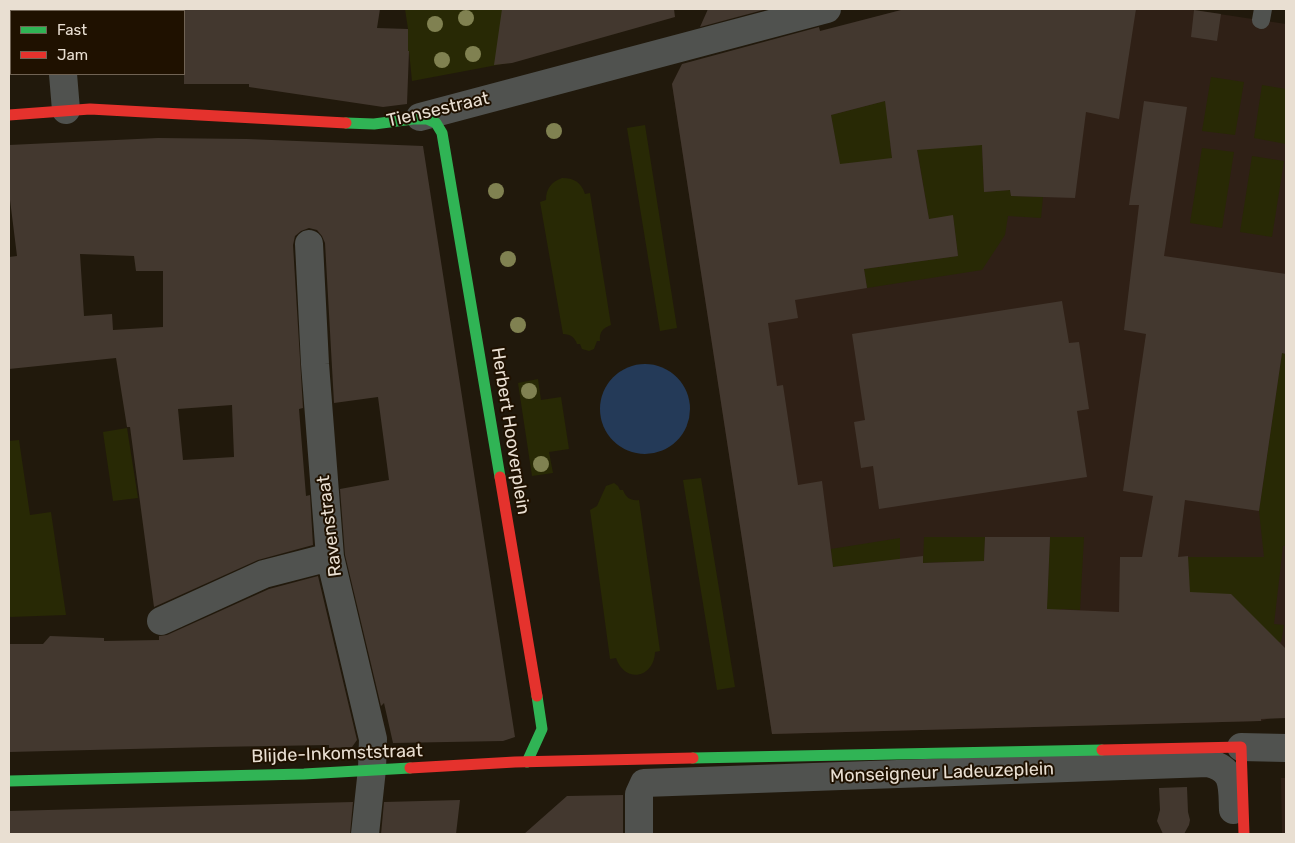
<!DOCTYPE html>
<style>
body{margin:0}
#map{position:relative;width:1295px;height:843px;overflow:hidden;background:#21190c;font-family:Rubik,sans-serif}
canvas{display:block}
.frame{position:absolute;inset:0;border:10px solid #e9dfd2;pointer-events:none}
.legend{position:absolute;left:10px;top:10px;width:175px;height:65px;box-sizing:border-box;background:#1f1100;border:1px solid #706354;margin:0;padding:6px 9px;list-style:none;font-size:15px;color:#e9dfd2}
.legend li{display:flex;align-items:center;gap:10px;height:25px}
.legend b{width:25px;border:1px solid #706354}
</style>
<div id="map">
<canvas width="1295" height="843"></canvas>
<div class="frame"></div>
<ul class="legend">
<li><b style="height:6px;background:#30b455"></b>Fast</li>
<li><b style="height:6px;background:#e5322d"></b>Jam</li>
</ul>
</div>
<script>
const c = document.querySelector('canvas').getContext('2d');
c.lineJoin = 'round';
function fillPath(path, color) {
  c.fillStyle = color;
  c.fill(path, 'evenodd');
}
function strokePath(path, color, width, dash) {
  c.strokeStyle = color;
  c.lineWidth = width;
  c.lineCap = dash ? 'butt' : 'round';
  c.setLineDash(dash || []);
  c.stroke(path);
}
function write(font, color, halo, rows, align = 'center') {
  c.font = font + ' Rubik,sans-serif';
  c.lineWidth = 4;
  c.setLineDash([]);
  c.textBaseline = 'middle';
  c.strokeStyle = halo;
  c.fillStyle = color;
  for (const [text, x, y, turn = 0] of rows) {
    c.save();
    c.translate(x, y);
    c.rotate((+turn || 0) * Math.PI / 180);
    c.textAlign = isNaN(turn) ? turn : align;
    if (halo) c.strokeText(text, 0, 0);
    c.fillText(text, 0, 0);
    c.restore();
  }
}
fillPath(new Path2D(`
 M905,9H1186L1286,24V718H1270L1261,721L772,734L672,84L679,70Z
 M1281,778H1286V834H1282Z`), '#2f2016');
fillPath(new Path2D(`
 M405,9H533L513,62L412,81L409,51H408V29Z
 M1211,77L1244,82L1235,135L1202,131Z
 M1262,85L1286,89V144L1254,138Z
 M908,95L982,145L984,192L1010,190L1011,196L1043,197L1041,218L1008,216L1005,235L982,270L867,288L864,269L958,256L953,216L929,219L916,142L890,144L892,158L851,229L831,115Z
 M645,125L677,328L660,331L627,128Z
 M1202,148L1234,152L1222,228L1190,223Z
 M1252,156L1284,161L1272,237L1240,232Z
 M562,178C574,178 581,182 585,194L590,193L611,325C603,328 599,332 600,341H597L594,349L589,351L582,349L580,344H577C575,338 571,334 563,334L540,202L546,200C546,189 551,182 562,178Z
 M1282,353L1286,354V546H1283L1274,624L1284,625L1281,642H1271L1237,605L1235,598L1231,594H1222L1191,637L1188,557H1264L1259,511Z
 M538,379L541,400L561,397L569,449L549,452L553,473L532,476L518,383Z
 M127,428L138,498L113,501L103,432Z
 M19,440L30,515L51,512L66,615L9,617V441Z
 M701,478L735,687L717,690L683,480Z
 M614,483L618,486L620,490H623C626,498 631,501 639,500L660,651L655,652C654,678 625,684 616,658L610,659L590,510L597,506L606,486Z
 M924,537H985L980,650L945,562L923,563Z
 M1050,537H1084L1080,610L1061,609L1058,649L1045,650Z
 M900,538V576L868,582L865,563L833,567L831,549Z`), '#282905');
fillPath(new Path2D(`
 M600 409a45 45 0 1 1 90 0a45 45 0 1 1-90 0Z`), '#243a58');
fillPath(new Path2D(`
 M184,9H380L377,28L408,29V51H409L407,104L383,107L249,87V84H184Z
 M502,9H674L675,17L512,63L494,65Z
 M708,9H767L700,27Z
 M905,9H1136L1119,119L1086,112L1075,198L1011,196L1010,190L984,192L982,145L917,150L929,219L953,215L958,256L864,269L867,288L795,300L798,318L768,323L777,386L783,385L798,485L822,481L833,567L923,556V563L984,561L985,537H1050L1047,609L1119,612L1120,557H1142L1153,496L1123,491L1146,334L1124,330L1139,205H1129L1144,101L1187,107L1164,256L1286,274V354L1282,353L1259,511L1185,500L1178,557L1188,556L1190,592L1231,594L1286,649V718L1261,719V721L772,734L672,84L682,64L819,27L820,31ZM885,101L892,158L840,164L831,115Z
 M1194,10L1221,14L1217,41L1191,37Z
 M158,138L247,139L423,146L515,737L503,741L393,743L384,703L381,706L345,555L340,489L389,480L378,397L334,403L325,243L322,236L317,230L309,228L301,231L295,236L293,245L303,408L299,409L306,496L310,495L313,545L258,560L154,607L130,427H127L116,358L9,369V257L17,256L9,192V145ZM80,254L134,256L136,271H163V327L113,330L112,314L84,316ZM232,405L234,457L183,460L178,409Z
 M1062,301L1069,343L1079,342L1089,409L1077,411L1087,477L879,509L873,466L861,468L854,422L865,420L852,334Z
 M318,576L357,740L352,747L329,748V745L213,747L9,752V644H43L50,636L104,638V641L159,640V636L167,635L269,589Z
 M1187,787L1188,812L1190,820L1189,825L1184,834H1163L1157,821L1160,810L1159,788Z
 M623,795V834H524L567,796Z
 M460,800L456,834H381L384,802Z
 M353,802L350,834H9V811Z`), '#43382f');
strokePath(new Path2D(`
 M9,20L11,23
 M1261,20L1263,9`), '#50524f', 18);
strokePath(new Path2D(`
 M67,11L68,9
 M63,74L66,110
 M420,117L827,9
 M309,244L315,364L330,557L373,739L372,769L365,834
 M161,621L264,574L330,557
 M1241,747L1286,748
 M639,834V794L644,783L1208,763C1235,769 1232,787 1233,810`), '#50524f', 28);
strokePath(new Path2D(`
 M346,123L374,124L413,119H427L436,123L442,133L500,477
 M693,758L1102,750
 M527,762L542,729L537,696
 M9,781L304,774L410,768`), '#30b455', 11);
strokePath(new Path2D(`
 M9,115L90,109L346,123
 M500,477L537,696
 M1102,750L1241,747L1244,834
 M410,768L515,762L693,758`), '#e5322d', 11);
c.fillStyle = '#808151';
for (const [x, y] of [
 [466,18],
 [435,24],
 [473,54],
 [442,60],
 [554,131],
 [496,191],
 [508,259],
 [518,325],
 [529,391],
 [541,464]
]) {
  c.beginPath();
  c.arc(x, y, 8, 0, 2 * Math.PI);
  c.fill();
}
write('18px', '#e9dfd2', '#1f1100', [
 ["Tiensestraat",438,110,-13],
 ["Herbert Hooverplein",510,431,81],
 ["Ravenstraat",330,526,-97],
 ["Blijde-Inkomststraat",337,754,-2],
 ["Monseigneur Ladeuzeplein",942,773,-2]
]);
</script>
